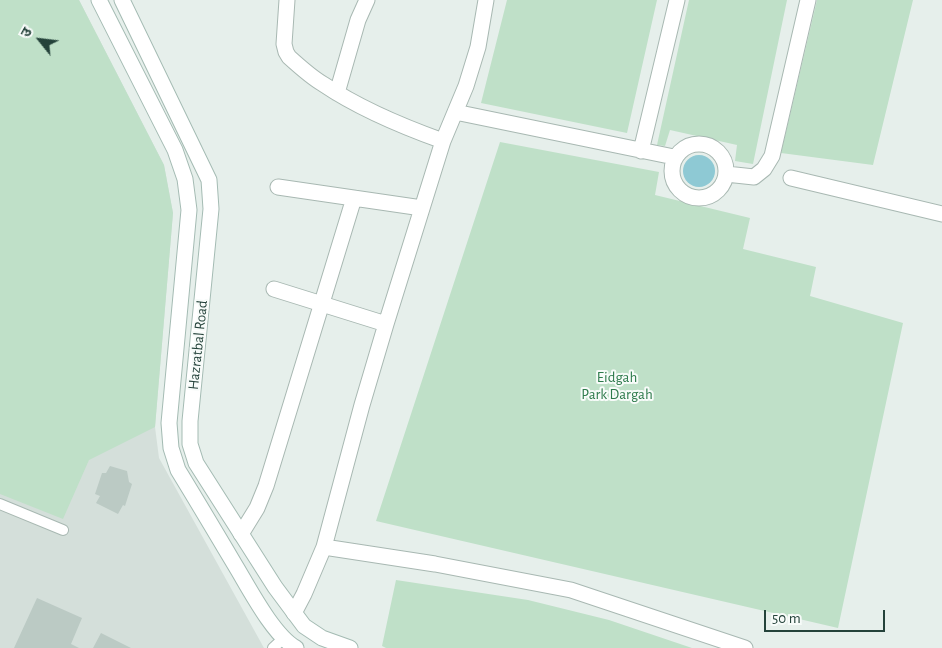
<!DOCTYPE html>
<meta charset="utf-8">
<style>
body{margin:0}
#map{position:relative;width:942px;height:648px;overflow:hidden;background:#e6efeb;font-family:"Alegreya Sans","Noto Sans Devanagari",sans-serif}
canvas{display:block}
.north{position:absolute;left:15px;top:15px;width:50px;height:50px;-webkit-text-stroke:4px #f7fbf9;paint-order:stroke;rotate:299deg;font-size:14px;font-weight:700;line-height:20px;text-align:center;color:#24423a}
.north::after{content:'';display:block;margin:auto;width:18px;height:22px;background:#24423a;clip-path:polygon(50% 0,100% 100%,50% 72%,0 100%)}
.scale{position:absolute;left:764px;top:610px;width:121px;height:22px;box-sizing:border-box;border:2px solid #24423a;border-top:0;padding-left:6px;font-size:15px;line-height:18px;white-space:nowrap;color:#24423a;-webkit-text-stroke:4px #f7fbf9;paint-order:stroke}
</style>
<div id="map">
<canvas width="942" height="648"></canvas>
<div class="north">उ</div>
<div class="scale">50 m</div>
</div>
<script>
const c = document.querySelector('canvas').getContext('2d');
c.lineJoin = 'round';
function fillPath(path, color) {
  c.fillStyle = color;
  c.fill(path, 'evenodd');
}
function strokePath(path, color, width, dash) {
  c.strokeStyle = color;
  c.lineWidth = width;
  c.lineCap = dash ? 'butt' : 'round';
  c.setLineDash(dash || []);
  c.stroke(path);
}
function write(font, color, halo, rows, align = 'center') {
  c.font = font + ' "Alegreya Sans",sans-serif';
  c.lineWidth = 4;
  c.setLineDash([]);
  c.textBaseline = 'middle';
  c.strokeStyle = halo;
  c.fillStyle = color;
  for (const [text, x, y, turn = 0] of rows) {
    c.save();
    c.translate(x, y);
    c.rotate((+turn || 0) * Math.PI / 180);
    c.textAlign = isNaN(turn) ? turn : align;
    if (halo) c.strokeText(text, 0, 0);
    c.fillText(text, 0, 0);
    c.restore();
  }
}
fillPath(new Path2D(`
 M0,0H79L164,165L173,213L155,427L159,458L264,648H0Z`), '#d4dfda');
fillPath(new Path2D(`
 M0,0H79L164,165L173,213L155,427L89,460L63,519L0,494Z
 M507,0H657L627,133L481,103Z
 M689,0H787L753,164L735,161L737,145L670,130L665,146L657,145Z
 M817,0H913L873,165L781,153Z
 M500,142L659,172L655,195L750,218L743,249L816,267L810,296L903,323L838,628L376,521Z
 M396,580L528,600L609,620L692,648H386L382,646Z`), '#bfe0c8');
fillPath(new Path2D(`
 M683 171a16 16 0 1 1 32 0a16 16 0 1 1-32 0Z`), '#8ec9d4');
fillPath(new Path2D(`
 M110,466L127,471L129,482L132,484L125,506L123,505L118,514L96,503L100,496L95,494L102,473H106Z
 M37,598L82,618L71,644L79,648H14Z
 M101,633L131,648H93Z`), '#bbcac4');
const lane = new Path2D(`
 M0,504L63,530
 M273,648L284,638`);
const street = new Path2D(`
 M287,0L284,44L286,52L289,57C300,67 311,77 323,84C360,109 401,126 443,141
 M337,93L358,20L367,0
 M455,112L674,157
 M672 171a27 27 0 1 1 54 0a27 27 0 1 1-54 0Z
 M641,151L677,0
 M726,174L754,177L764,169L772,156L808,0
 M791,178L942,214
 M278,187L422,208
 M274,289L386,324
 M241,534L257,508L266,486L354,198
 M324,547L435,564L571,590L745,648
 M294,613L304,594L324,547L362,405L386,324L443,141L466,86L478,47L486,0`);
const secondary = new Path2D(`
 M99,0L175,150L185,179L189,210L169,423L171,448L178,470C197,501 216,533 235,565C249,588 273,635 296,648
 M122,0L209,180L211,209L190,421V444L196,463L275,587L304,626L322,638L350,648`);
strokePath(lane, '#a8b8b2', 12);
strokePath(street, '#a8b8b2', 17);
strokePath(secondary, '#a4bbb3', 17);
strokePath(lane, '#fff', 10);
strokePath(street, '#fff', 15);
strokePath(secondary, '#fff', 15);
write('15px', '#24423a', '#f7fbf9', [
 ["Hazratbal Road",198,345,-84]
]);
write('15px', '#2d7a4b', '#f7fbf9', [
 ["Eidgah",617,377],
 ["Park Dargah",617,394]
]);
</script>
